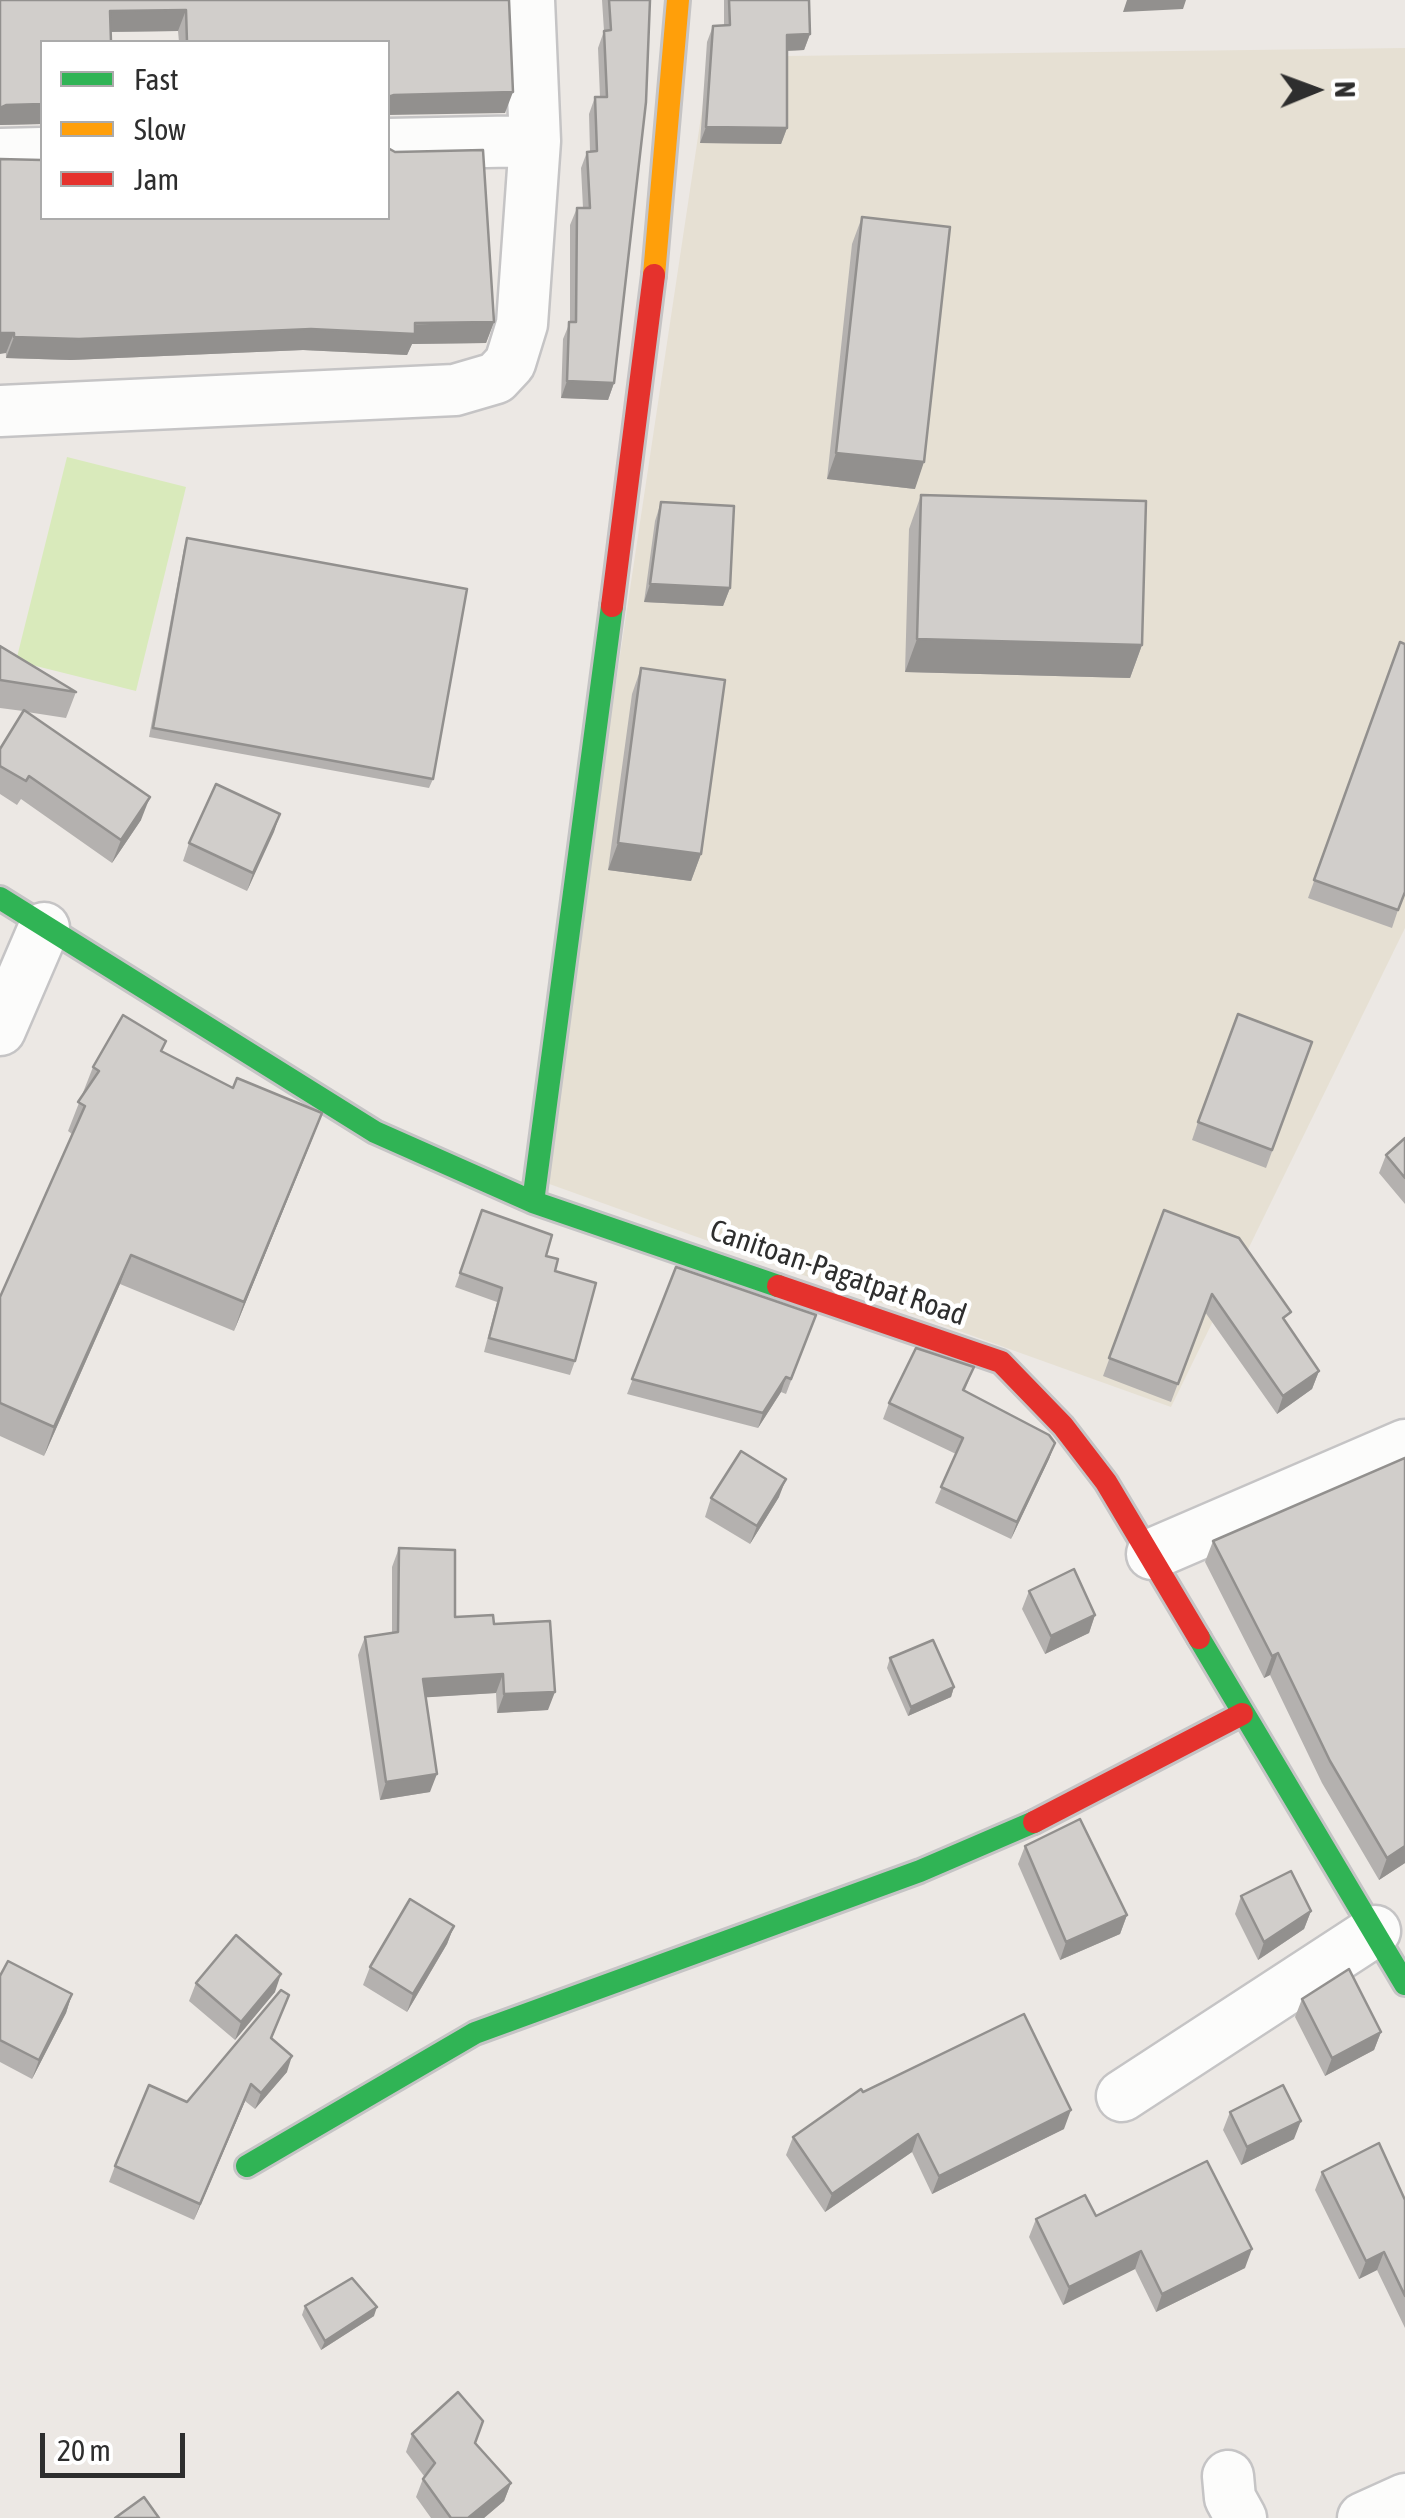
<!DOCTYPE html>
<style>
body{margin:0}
#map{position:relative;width:1405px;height:2518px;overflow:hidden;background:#ece8e4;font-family:"Asap Condensed",sans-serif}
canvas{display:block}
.legend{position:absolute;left:40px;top:40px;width:350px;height:180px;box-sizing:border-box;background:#fff;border:2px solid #ababab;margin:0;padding:12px 18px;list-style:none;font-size:30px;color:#2e2e2e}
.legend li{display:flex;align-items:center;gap:20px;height:50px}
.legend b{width:50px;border:2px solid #ababab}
.north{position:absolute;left:1265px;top:40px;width:100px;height:100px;-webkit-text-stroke:8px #fff;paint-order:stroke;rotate:89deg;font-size:28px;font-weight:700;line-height:40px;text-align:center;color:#2e2e2e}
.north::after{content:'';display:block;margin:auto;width:35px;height:45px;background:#2e2e2e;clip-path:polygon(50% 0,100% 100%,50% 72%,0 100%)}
.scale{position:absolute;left:40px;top:2433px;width:145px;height:45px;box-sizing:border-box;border:5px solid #2e2e2e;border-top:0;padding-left:12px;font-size:30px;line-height:35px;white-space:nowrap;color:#2e2e2e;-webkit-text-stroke:8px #fff;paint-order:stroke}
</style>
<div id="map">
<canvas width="1405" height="2518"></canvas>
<ul class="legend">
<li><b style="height:12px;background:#30b455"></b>Fast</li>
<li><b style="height:12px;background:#ff9f0a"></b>Slow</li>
<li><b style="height:12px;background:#e5322d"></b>Jam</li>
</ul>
<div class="north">N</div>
<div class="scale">20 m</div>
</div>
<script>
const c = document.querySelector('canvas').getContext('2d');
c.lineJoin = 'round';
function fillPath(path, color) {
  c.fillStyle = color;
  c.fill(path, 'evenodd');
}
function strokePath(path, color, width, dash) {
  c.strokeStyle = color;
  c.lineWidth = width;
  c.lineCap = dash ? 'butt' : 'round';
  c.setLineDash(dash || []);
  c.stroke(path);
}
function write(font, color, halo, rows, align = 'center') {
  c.font = font + ' "Asap Condensed",sans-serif';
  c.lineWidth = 9;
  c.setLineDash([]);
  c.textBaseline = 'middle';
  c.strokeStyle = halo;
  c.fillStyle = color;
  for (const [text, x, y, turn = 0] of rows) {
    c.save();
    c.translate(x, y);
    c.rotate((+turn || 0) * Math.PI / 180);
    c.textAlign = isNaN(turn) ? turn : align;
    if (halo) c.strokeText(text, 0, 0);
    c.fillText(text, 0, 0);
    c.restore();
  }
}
fillPath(new Path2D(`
 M1405,48V928L1171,1407L541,1181L710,57Z`), '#e6e0d3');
fillPath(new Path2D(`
 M67,457L186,487L136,691L16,661Z`), '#d9eabb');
const street = new Path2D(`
 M388,144L535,141
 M0,154L42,153
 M0,411L455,390L496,378L510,363L522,324L535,141L529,0
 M0,1030L44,928
 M1152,1554L1405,1445
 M1122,2096L1375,1931
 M1228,2476L1230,2498L1241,2518
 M1363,2518L1405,2499`);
const fast = new Path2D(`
 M0,898L375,1132L533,1202L778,1286
 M533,1202L612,606
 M1199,1638L1405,1984
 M247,2166L475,2033L920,1871L1034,1822`);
const slow = new Path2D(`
 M654,275L678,0`);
const jam = new Path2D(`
 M612,606L654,275
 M778,1286L1001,1362L1063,1426L1106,1482L1199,1638
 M1034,1822L1242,1714`);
strokePath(street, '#c5c4c5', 55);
strokePath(fast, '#c5c4c5', 28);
strokePath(slow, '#c5c4c5', 28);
strokePath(jam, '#c5c4c5', 28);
strokePath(street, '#fcfcfb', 50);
strokePath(fast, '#30b455', 22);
strokePath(slow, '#ff9f0a', 22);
strokePath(jam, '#e5322d', 22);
fillPath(new Path2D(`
 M0,0H509L505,113L388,42H179L178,31L111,32L42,42V124L0,125Z
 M602,0H650L614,383L608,400L561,398L563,339L570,322V225L577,208H583L581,168L587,152L590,151L589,114L595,97H600L598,48L604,31Z
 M724,0H809L810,34L804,50L787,51V128L781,144L700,143L707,42L713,26L724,25Z
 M0,159L494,322L486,343L412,344L407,355L303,350L71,360L6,358Z
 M862,217L915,489L827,479L852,244Z
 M921,495L1142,645L1130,678L905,672L909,529Z
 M661,502L730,588L723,606L644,602L655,521Z
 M187,538L433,779L429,788L149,737L184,548Z
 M1400,642L1398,910L1392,928L1308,898Z
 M0,646L76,692L66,718L27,712L141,820L112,863L21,799L17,805L0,794V749L23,711L0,708Z
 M641,668L701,854L691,881L608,870L632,694Z
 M280,814L247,891L183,861L189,843Z
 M1312,1042L1266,1168L1192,1140L1198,1122Z
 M163,1052L233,1088L322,1113L234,1331L120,1284L44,1456L0,1436V1297L72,1134L68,1131L93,1067Z
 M1405,1138V1204L1379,1173L1386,1155Z
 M482,1210L546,1256L555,1271L575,1361L570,1375L484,1352L497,1302L455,1287Z
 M1164,1210L1287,1325L1319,1371L1312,1389L1277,1414L1205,1312L1171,1402L1103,1376Z
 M676,1267L816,1315L786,1394L781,1392L758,1428L627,1394Z
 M974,1367L965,1390L1055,1443L1049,1459L1011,1539L935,1503L956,1454L883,1419L889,1403Z
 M1405,1458V1863L1379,1880L1322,1783L1270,1675L1264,1678L1205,1562L1213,1541Z
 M779,1497L750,1544L705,1517L711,1498Z
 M399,1548L455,1617L494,1624L548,1710L497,1713L496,1693L426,1697L430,1792L380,1800L358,1655L365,1637L392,1633V1567Z
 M1029,1591L1095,1615L1089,1633L1045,1654L1022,1609Z
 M890,1658L954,1687L951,1697L908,1716L887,1668Z
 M1025,1846L1127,1915L1120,1934L1060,1960L1018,1864Z
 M1241,1896L1311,1911L1304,1929L1258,1960L1235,1914Z
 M454,1926L447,1944L407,2012L363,1985L370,1967Z
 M0,1976L72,1994L66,2013L32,2079L0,2062Z
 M196,1983L275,1992L235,2040L189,2001Z
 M289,1995L272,2038L287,2072L255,2109L245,2101L194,2220L109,2182L115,2166L187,2102Z
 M1302,1999L1381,2032L1374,2050L1325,2076L1295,2017Z
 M863,2092L1064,2129L932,2194L912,2152L825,2212L786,2155L793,2137Z
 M1230,2112L1294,2139L1241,2165L1223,2130Z
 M1322,2172L1405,2200V2328L1377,2270L1359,2279L1315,2190Z
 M1096,2216L1245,2268L1156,2312L1135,2269L1063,2305L1029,2237L1036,2219Z
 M305,2306L374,2316L321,2350L302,2315Z
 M412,2434L475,2443L511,2483L504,2501L484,2518H431L416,2497L424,2476L406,2452Z`), '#b4b1af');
fillPath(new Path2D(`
 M1127,0H1186L1183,9L1123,12Z
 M186,10L178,31L102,32L110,11Z
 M810,34L804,50L782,51L787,35Z
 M513,92L505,113L388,115V97L394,95Z
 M42,104V124L0,125V108L6,105Z
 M706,127L787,128L781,144L700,143Z
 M494,322L486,343L412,344L407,355L303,350L71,360L6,358L14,337Z
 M0,333H14L6,353L0,354Z
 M567,381L614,383L608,400L561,398Z
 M836,453L924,462L915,489L827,479Z
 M650,584L730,588L723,606L644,602Z
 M917,639L1142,645L1130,678L905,672Z
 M150,797L141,820L112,863L121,840Z
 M280,814L274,832L247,891L253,873Z
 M618,843L701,854L691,881L608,870Z
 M322,1113L311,1142L234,1331L244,1302Z
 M131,1255L120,1284L44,1456L54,1427Z
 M1319,1371L1312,1389L1277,1414L1283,1396Z
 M786,1377L781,1392L758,1428L763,1413Z
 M1055,1443L1049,1459L1011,1539L1017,1522Z
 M786,1479L779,1497L750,1544L757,1526Z
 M1095,1615L1089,1633L1045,1654L1051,1636Z
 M1278,1653L1270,1675L1264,1678L1272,1656Z
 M503,1674L496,1693L416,1698L423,1679Z
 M954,1687L951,1697L908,1716L911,1707Z
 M555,1692L548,1710L497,1713L504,1694Z
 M437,1774L430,1792L380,1800L386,1782Z
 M1405,1846V1863L1379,1880L1387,1858Z
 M1311,1911L1304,1929L1258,1960L1264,1942Z
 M1127,1915L1120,1934L1060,1960L1066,1942Z
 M454,1926L447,1944L407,2012L413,1994Z
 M281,1974L275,1992L235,2040L241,2022Z
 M72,1994L66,2013L32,2079L39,2060Z
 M1381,2032L1374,2050L1325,2076L1332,2058Z
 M292,2056L287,2072L255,2109L261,2093Z
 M251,2084L245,2101L194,2220L200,2204Z
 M1071,2110L1064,2129L932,2194L939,2176Z
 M1301,2121L1294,2139L1241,2165L1247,2147Z
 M918,2134L912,2152L825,2212L832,2194Z
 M1252,2249L1245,2268L1156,2312L1162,2294Z
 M1141,2251L1135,2269L1063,2305L1069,2287Z
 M1384,2252L1377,2270L1359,2279L1366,2261Z
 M377,2307L374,2316L321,2350L325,2341Z
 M511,2483L504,2501L484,2518H468Z`), '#92908e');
const building = new Path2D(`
 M0,0H509L513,92L394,95L388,97V42H187L186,10L110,11L111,42H42V104L6,105L0,108Z
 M609,0H650L646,102L614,383L567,381L569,322H576L577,208H590L587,152L597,151L595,97H607L604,31L611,30Z
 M729,0H809L810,34L787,35V128L706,127L713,26L730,25Z
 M388,148L395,152L483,150L494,322L415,323V334L311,329L79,339L14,337V333H0V159L42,160V218H388Z
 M862,217L950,227L924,462L836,453Z
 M921,495L1146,501L1142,645L917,639Z
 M661,502L734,506L730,588L650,584Z
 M187,538L467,589L433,779L153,728Z
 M1400,642L1405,644V892L1398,910L1314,880Z
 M0,646L76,692L0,680Z
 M641,668L725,680L701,854L618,843Z
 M24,710L150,797L121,840L29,776L26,781L0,766V749Z
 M216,784L280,814L253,873L189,843Z
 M1238,1014L1312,1042L1272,1150L1198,1122Z
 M123,1015L166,1041L161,1051L233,1088L237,1078L322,1113L244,1302L131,1255L54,1427L0,1403V1297L85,1106L78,1102L99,1071L93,1067Z
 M1405,1138V1178L1386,1155Z
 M482,1210L552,1235L546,1256L558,1259L555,1271L596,1283L575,1361L489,1338L502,1288L460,1273Z
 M1164,1210L1239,1238L1291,1312L1283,1318L1319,1371L1283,1396L1212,1294L1178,1384L1109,1358Z
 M676,1267L816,1315L791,1379L786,1377L763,1413L632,1379Z
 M916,1348L974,1367L963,1390L1049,1435L1055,1443L1017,1522L941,1487L963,1438L889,1403Z
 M741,1451L786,1479L757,1526L711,1498Z
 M1405,1458V1846L1387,1858L1330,1761L1278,1653L1272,1656L1213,1541Z
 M399,1548L455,1550V1617L493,1615L494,1624L550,1621L555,1692L504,1694L503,1674L423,1679L437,1774L386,1782L365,1637L398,1632Z
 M1074,1569L1095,1615L1051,1636L1029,1591Z
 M933,1640L954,1687L911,1707L890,1658Z
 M1080,1819L1127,1915L1066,1942L1025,1846Z
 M1291,1871L1311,1911L1264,1942L1241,1896Z
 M410,1899L454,1926L413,1994L370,1967Z
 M236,1935L281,1974L241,2022L196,1983Z
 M8,1961L72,1994L39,2060L0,2040V1976Z
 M1349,1969L1381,2032L1332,2058L1302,1999Z
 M281,1990L289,1995L271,2038L292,2056L261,2093L251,2084L200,2204L115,2166L149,2085L187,2102Z
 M1024,2014L1071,2110L939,2176L918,2134L832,2194L793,2137L861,2089L863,2092Z
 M1283,2085L1301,2121L1247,2147L1230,2112Z
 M1379,2143L1405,2200V2296L1384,2252L1366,2261L1322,2172Z
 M1207,2161L1252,2249L1162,2294L1141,2251L1069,2287L1036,2219L1085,2195L1096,2216Z
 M352,2278L377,2307L325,2341L305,2306Z
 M458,2392L483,2421L475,2443L511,2483L468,2518H451L423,2479L435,2463L412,2434Z
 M144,2497L159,2518H115Z`);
fillPath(building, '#d1cecb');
strokePath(building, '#92908e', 2.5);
write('30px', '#2e2e2e', '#fff', [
 ["Canitoan-Pagatpat Road",838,1273,19]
]);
</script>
